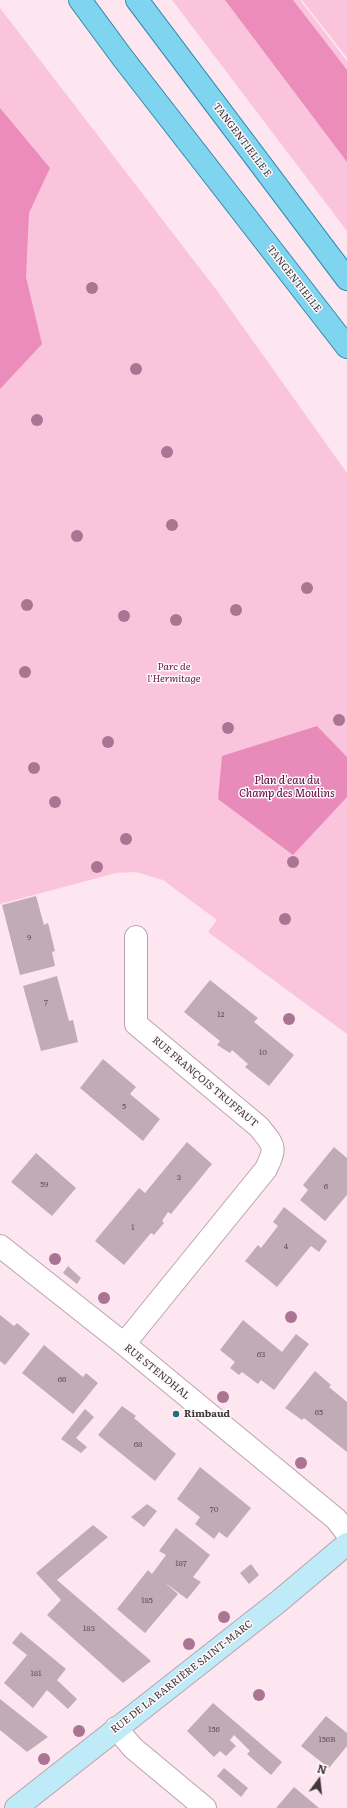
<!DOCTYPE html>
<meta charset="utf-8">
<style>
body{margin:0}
#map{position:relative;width:347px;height:1808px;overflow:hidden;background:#fde6f0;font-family:Literata,serif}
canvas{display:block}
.north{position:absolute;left:299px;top:1760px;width:40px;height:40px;-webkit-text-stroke:3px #fef9fb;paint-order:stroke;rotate:15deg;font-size:11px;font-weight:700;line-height:16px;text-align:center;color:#3f363a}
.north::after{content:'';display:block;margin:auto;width:14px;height:18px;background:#3f363a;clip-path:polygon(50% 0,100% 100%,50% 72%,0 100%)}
</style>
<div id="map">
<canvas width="347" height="1808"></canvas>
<div class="north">N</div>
</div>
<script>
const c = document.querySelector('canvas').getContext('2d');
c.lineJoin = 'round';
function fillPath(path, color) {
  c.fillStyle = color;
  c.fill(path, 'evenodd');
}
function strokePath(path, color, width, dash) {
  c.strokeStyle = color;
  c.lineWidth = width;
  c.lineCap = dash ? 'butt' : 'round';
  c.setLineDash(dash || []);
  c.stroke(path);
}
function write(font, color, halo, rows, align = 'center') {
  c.font = font + ' Literata,serif';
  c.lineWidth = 3;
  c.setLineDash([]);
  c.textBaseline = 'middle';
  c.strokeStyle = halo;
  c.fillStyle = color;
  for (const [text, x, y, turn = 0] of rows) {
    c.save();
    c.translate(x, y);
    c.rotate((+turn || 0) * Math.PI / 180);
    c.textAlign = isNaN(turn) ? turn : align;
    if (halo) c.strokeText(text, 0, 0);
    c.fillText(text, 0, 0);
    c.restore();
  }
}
fillPath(new Path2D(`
 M172,0H300L347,61V231Z
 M302,0H347V58Z
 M0,8L218,292L347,473V1034L208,932L217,920L163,880L136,872L116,873L0,904Z`), '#fbc4dd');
fillPath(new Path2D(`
 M225,0H293L347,70V162Z
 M0,108L50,168L29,213L26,277L42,344L0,389Z`), '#eb8cbb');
fillPath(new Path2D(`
 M317,726L347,757V797L293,855L218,799L222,756Z`), '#e98bba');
fillPath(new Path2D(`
 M36,896L44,925L48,923L55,951L52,952L55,966L20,975L2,905Z
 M57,976L69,1021L73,1020L78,1042L41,1051L23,986Z
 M210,980L258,1018L254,1022L294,1055L269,1086L245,1067L248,1064L232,1050L230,1053L217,1045L220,1041L184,1012Z
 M103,1059L136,1087L130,1094L160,1119L143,1141L80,1088Z
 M187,1142L212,1164L171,1214L168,1212L162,1221L164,1223L154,1235L151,1233L124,1265L95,1241L139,1188L145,1193Z
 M334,1147L347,1158V1195L325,1221L300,1200L308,1190L303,1185Z
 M36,1153L76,1188L52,1216L11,1182Z
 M284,1207L327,1241L319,1252L311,1246L277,1287L245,1261L258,1245L261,1248L278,1226L273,1222Z
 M68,1266L81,1278L77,1284L63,1273Z
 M0,1315L14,1326L17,1323L30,1334L5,1365L0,1361Z
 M243,1320L282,1352L296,1334L309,1344L274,1390L261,1380L258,1384L242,1372L239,1375L230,1368L235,1362L220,1350Z
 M44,1345L83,1377L86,1373L98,1383L73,1414L22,1373Z
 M315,1371L331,1385L329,1387L347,1402V1452L304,1418L302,1420L285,1408Z
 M122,1406L136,1416L134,1418L176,1454L155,1481L98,1435Z
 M85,1409L94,1417L76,1438L87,1447L81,1453L61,1439Z
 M200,1467L251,1508L227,1538L219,1532L214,1539L195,1524L200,1517L177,1499Z
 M147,1504L157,1511L144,1527L131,1517Z
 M93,1525L108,1537L57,1580L151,1661L123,1683L47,1615L61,1600L36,1573Z
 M176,1528L210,1555L193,1577L201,1582L187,1599L164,1582L178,1594L145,1633L117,1609L148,1570L152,1574L166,1555L159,1551Z
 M251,1564L259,1575L249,1584L240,1573Z
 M21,1632L66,1669L57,1680L77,1699L68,1709L47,1690L33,1708L4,1683L27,1655L12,1643Z
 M0,1699L14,1710L48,1737L27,1752L0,1730Z
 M213,1703L282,1762L271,1775L247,1754L250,1751L234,1735L230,1740L236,1746L226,1756L220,1751L214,1757L187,1731Z
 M326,1716L347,1733V1746L329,1768L301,1746Z
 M224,1768L248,1788L241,1797L217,1776Z
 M294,1787L319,1808H276Z`), '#c1acb5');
const minor = new Path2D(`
 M0,1246L124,1344L336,1519L347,1533
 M124,1344L266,1169C277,1146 274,1146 259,1127L136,1024V937
 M116,1728L133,1748L205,1808`);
const secondary = new Path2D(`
 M16,1808L278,1602L347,1544`);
const primary = new Path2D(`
 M80,0L122,57L347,347
 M137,0L347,279`);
strokePath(minor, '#b9a4ad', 24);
strokePath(secondary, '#b9a4ad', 24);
strokePath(primary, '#318aa8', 24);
strokePath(minor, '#fff', 22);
strokePath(secondary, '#bfeaf7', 22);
strokePath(primary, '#7fd4ef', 22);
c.fillStyle = '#ac7493';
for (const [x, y] of [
 [92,288],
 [136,369],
 [37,420],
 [167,452],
 [172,525],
 [77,536],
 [307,588],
 [27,605],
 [236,610],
 [124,616],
 [176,620],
 [25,672],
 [339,720],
 [228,728],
 [108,742],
 [34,768],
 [55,802],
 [126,839],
 [293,862],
 [97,867],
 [285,919],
 [289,1019],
 [55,1259],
 [104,1298],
 [291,1317],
 [223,1397],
 [301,1463],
 [224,1617],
 [189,1644],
 [259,1695],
 [79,1731],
 [44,1759]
]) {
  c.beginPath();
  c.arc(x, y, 6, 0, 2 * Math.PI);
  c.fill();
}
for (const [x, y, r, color] of [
 [176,1414,4,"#2a687e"]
]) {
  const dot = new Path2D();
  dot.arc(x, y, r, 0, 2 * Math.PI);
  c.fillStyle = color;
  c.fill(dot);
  strokePath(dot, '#fef9fb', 1.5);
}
write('8px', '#605459', null, [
 ["9",29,938],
 ["7",46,1003],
 ["12",221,1015],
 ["10",263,1053],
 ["5",124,1107],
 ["3",179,1178],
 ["59",44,1185],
 ["6",326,1187],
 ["1",133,1228],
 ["4",286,1247],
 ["63",261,1355],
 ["66",62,1380],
 ["65",319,1413],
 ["68",138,1445],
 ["70",214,1510],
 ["187",181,1564],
 ["185",147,1601],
 ["183",89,1629],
 ["181",36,1674],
 ["156",214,1730],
 ["156B",327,1740]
]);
write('10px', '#3f363a', '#fef9fb', [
 ["TANGENTIELLE E",242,140,53],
 ["TANGENTIELLE",294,279,52],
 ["RUE FRANÇOIS TRUFFAUT",205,1082,40],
 ["RUE STENDHAL",157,1372,39],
 ["RUE DE LA BARRIÈRE SAINT-MARC",182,1677,-38]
]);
write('italic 10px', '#691747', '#fef9fb', [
 ["Parc de",174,667],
 ["l'Hermitage",174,679]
]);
write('bold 10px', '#3f363a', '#fef9fb', [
 ["Rimbaud",184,1414]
], 'left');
write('italic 11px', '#590339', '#fef9fb', [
 ["Plan d'eau du",287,781],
 ["Champ des Moulins",287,794]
]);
</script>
